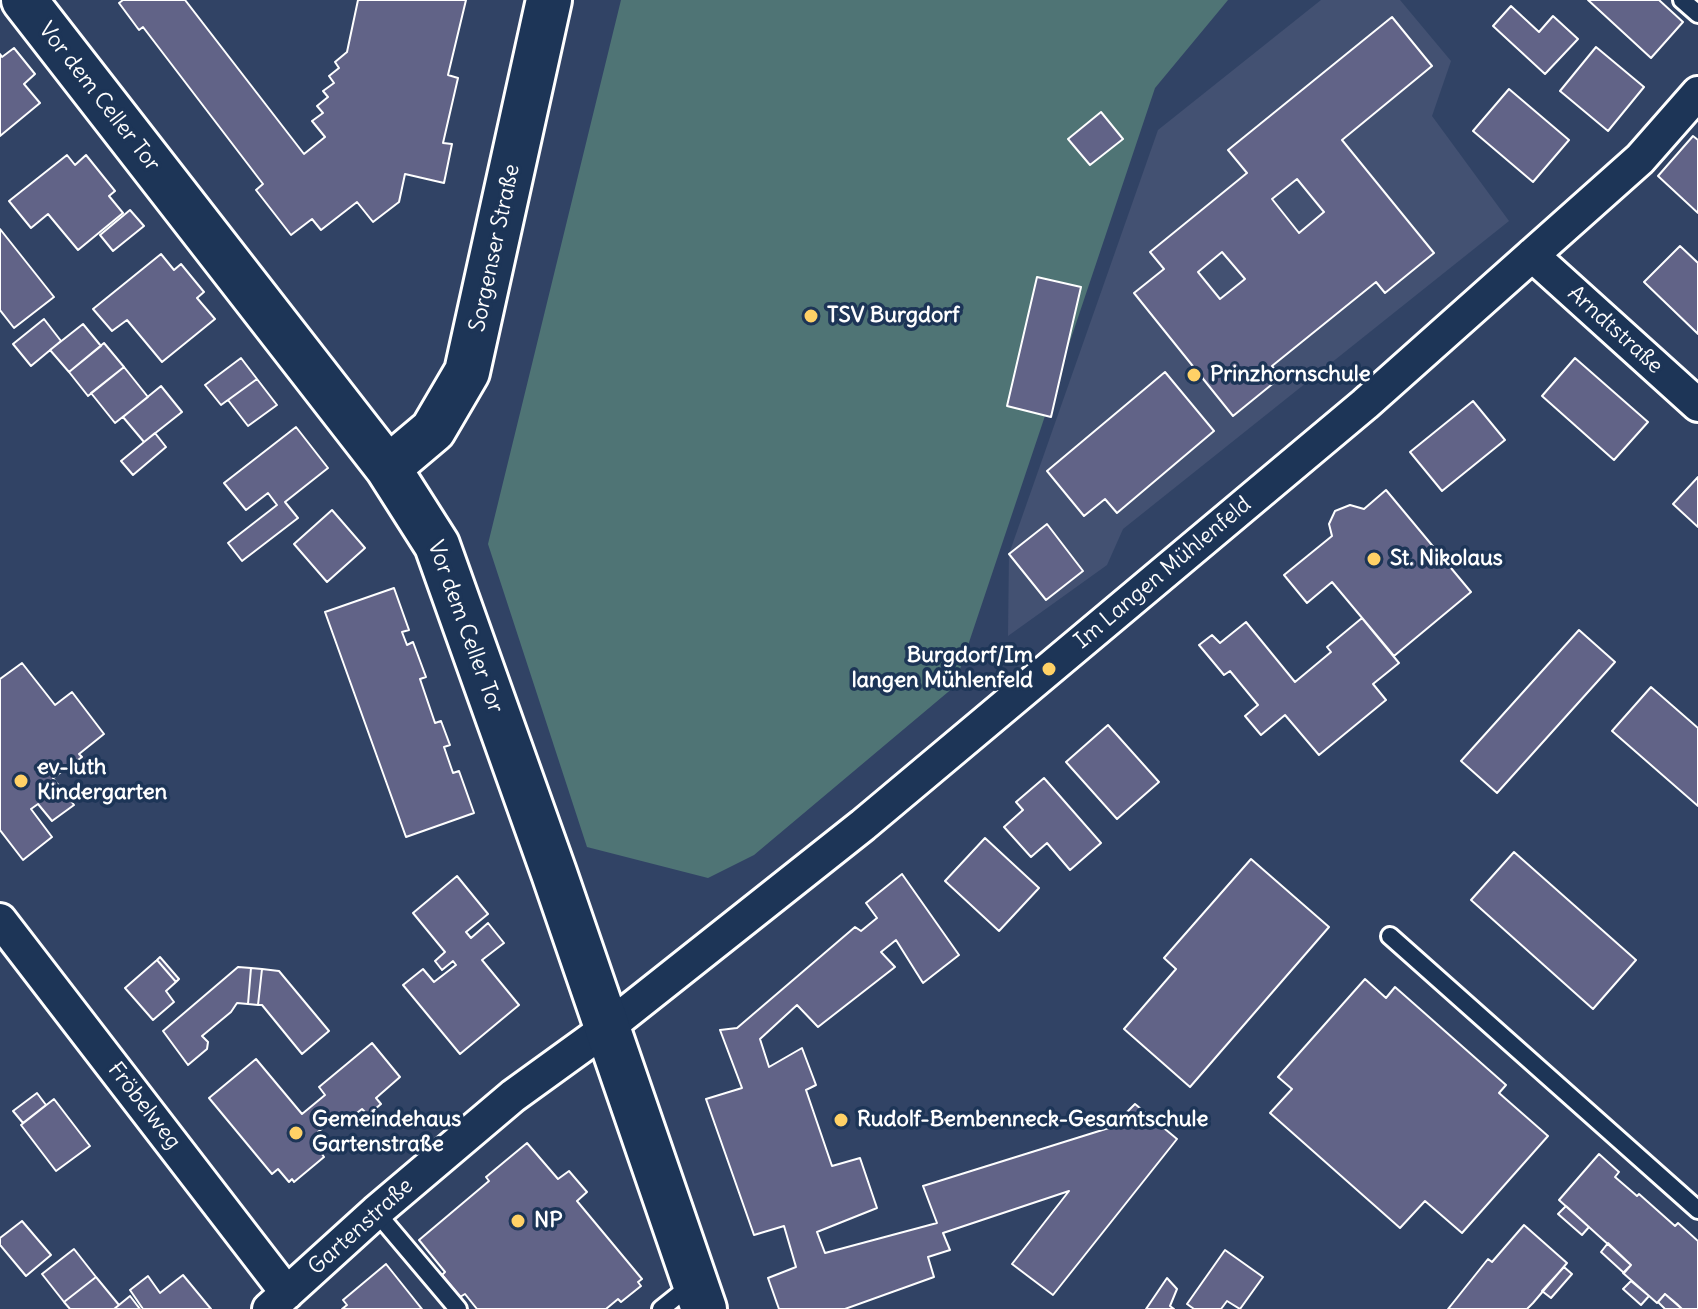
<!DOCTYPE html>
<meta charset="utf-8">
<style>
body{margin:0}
canvas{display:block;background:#314365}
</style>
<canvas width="1698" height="1309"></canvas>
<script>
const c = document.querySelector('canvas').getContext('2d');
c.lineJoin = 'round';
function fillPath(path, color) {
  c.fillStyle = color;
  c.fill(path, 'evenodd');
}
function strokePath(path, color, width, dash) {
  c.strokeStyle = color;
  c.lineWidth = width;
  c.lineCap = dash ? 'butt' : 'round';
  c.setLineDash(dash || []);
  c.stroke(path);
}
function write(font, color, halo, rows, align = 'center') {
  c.font = font + ' Delius,sans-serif';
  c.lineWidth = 7;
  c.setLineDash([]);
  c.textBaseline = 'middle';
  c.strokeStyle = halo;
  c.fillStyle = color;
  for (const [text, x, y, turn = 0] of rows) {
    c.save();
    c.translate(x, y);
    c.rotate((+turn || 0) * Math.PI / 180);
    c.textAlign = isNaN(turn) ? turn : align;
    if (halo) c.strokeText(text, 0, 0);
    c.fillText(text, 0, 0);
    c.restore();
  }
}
fillPath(new Path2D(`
 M1321,0H1400L1451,61L1432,116L1509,221L1123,529L1107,565L1008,636L1009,554L1158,130Z`), '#435172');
fillPath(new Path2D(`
 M621,0H1228L1155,88L954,687L754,855L708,878L587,847L488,544Z`), '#4f7475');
const building = new Path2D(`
 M123,0H185L304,154L325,137L312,121L323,113L317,106L328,97L323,91L334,83L329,76L339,68L335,62L347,52L358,0H466L448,75L458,78L443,143L452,144L444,183L405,174L399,202L373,222L357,202L321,230L312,219L291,235L256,190L263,184L143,27L139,30L119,3Z
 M1588,0H1659L1683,22L1651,58Z
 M1511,6L1539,32L1553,16L1578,39L1545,74L1493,26Z
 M1392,17L1432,66L1342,140L1434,253L1385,293L1376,282L1272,366L1281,377L1233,416L1134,293L1164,269L1150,252L1247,173L1228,150ZM1297,179L1324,212L1299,233L1272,199ZM1222,252L1245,279L1220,299L1198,272Z
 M1596,47L1644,87L1608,131L1560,91Z
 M14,48L35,74L24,84L40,103L0,136V54L2,57Z
 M1509,89L1569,140L1533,182L1473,131Z
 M1101,112L1123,139L1090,165L1068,139Z
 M1693,136L1698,140V213L1658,176Z
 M67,155L75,165L86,155L115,191L109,196L123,213L78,250L48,214L31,228L9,201Z
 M130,210L144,226L113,251L100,235Z
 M0,229L54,297L14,328L0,310Z
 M1680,246L1698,263V334L1644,282Z
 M161,254L174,270L181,264L204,292L197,298L215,319L162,362L127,320L112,331L93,309Z
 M1037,277L1081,287L1051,417L1007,406Z
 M44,319L61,341L31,366L13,344Z
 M83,324L101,346L69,372L50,350Z
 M104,343L124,367L88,396L69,372Z
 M241,358L257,379L221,405L205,385Z
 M1575,358L1648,422L1614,460L1542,396Z
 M124,367L148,397L115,423L91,393Z
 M1165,372L1214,431L1117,513L1105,499L1084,516L1047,471Z
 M257,379L277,405L248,426L228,400Z
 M161,386L182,412L144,442L123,417Z
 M1473,401L1505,440L1442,491L1410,452Z
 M296,427L328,468L285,502L298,518L242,561L228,543L277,505L268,493L246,510L224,483Z
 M155,433L166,447L133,475L121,461Z
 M1698,477V527L1673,504Z
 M1386,490L1471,592L1394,656L1332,582L1307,603L1284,575L1332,536L1329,524L1335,511L1350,505L1364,509Z
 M332,510L365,548L327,582L294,544Z
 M1047,524L1083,571L1046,600L1009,554Z
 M394,588L409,630L402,632L407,645L413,642L426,677L420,679L435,723L441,721L450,745L444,747L453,773L459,771L474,813L406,837L325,612Z
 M1362,618L1399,663L1373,684L1386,700L1319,755L1285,715L1261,735L1245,716L1258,705L1230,671L1224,675L1199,645L1212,635L1220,643L1246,622L1295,682L1331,652L1327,647Z
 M1579,630L1615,662L1497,793L1461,761Z
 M22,663L55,705L72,692L104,734L79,754L82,757L53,778L74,805L52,821L38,804L31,809L52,837L23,860L0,830V679Z
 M1651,687L1698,728V806L1612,731Z
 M1108,725L1159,782L1117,819L1066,762Z
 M1044,778L1101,843L1070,870L1047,843L1031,857L1004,827L1023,810L1016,802Z
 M985,838L1039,888L999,931L945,881Z
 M1514,852L1636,960L1593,1009L1471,900Z
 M1251,859L1329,927L1190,1087L1124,1029L1176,969L1164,958Z
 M902,874L959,955L923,983L896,940L881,952L895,967L818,1027L797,1005L760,1039L769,1067L802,1048L816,1085L806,1090L832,1166L860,1158L877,1208L817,1232L825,1253L937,1223L923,1186L1112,1127L1135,1104L1177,1139L1053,1295L1012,1264L1069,1191L943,1233L950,1250L928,1257L934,1277L845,1309H779L768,1278L796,1267L784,1226L754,1235L706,1099L742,1088L720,1030L737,1028L855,927L861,931L877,918L866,903Z
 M457,876L488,914L466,932L471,938L488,923L504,943L482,960L519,1005L460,1054L403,985L423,969L434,982L456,965L453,961L442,970L435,961L445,952L413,913Z
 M160,957L179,979L176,982L157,960Z
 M157,960L176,982L166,991L174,1002L153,1020L125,988Z
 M238,967L251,968L248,1004L237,1003L231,1012L202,1036L208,1042L207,1049L188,1065L163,1031Z
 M251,968L262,969L258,1005L248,1004Z
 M262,969L279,971L329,1031L302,1054L262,1005H258Z
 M1365,979L1386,998L1395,987L1506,1085L1499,1093L1548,1136L1462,1233L1425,1201L1400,1228L1270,1113L1292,1089L1278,1077Z
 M372,1043L400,1077L376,1098L381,1104L368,1115L362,1109L341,1125L335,1118L318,1132L319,1134L313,1139L324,1152L322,1154L324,1157L294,1182L292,1179L289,1182L278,1169L272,1174L209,1098L256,1059L302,1114L325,1095L319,1087Z
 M37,1093L46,1105L23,1123L13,1111Z
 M54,1099L90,1146L56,1171L21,1125Z
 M527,1143L558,1179L569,1171L587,1192L577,1201L642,1279L638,1282L641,1286L621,1302L618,1299L606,1309H477L465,1294L460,1297L442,1275L445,1272L419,1240L489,1181L486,1177Z
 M1599,1154L1619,1172L1615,1177L1637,1196L1639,1194L1675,1226L1678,1223L1698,1241V1309H1682L1665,1294L1657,1303L1623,1273L1631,1265L1559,1200Z
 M1566,1206L1589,1227L1582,1235L1558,1214Z
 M22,1221L51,1255L26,1276L0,1245V1238Z
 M1524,1225L1567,1263L1533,1303L1527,1309H1448L1488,1259L1492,1262Z
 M1608,1243L1631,1265L1624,1273L1601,1252Z
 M74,1249L96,1277L64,1302L42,1274Z
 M1225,1250L1263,1277L1240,1309L1227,1301L1221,1309H1194L1187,1304Z
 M386,1264L422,1309H342L347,1305L343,1300Z
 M1564,1267L1572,1274L1551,1298L1542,1291Z
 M183,1275L211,1309H143L130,1290L148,1276L160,1293Z
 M96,1277L119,1305L114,1309H70L64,1302Z
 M1167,1278L1177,1289L1170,1306L1174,1309H1146Z
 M1631,1281L1649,1296L1641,1305L1623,1289Z
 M1665,1294L1677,1304L1682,1309H1665L1658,1302Z
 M130,1296L140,1309H114L119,1305Z`);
fillPath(building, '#616387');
strokePath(building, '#fff', 2);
const lane = new Path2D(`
 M1682,0L1698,14
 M1390,936L1698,1210
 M376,1212L458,1309
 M661,1309L691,1285`);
const street = new Path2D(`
 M1532,255L1698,405
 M0,920L287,1293
 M269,1309L376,1212L513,1096L607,1028L863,825L1365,404L1640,159L1698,93`);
const secondary = new Path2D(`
 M24,0L388,468L437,545L554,873L704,1309
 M388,468L433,430L467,372L549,0`);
strokePath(lane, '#fff', 22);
strokePath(street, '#fff', 38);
strokePath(secondary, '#fff', 50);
strokePath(lane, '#1d3557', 16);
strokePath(street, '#1d3557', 32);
strokePath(secondary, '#1d3557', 44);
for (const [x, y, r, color] of [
 [811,316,8,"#ffd166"],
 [1194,375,8,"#ffd166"],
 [1374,559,8,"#ffd166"],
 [1049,669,8,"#ffd166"],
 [21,781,8,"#ffd166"],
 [841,1120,8,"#ffd166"],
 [296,1133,8,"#ffd166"],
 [518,1221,8,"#ffd166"]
]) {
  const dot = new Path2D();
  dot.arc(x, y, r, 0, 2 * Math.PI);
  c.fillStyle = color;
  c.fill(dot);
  strokePath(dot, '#1d3557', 3);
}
write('22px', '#fff', '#1d3557', [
 ["Vor dem Celler Tor",99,97,52],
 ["Sorgenser Straße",495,248,-78],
 ["Arndtstraße",1615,330,42],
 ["Im Langen Mühlenfeld",1163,573,-40],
 ["Vor dem Celler Tor",465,627,70],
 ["Fröbelweg",144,1106,52],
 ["Gartenstraße",361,1227,-42]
]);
write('bold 22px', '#fff', '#1d3557', [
 ["TSV Burgdorf",827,316],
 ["Prinzhornschule",1210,375],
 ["St. Nikolaus",1390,559],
 ["Burgdorf/Im",1033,656,"right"],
 ["langen Mühlenfeld",1033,681,"right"],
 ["ev-luth",37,768],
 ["Kindergarten",37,793],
 ["Gemeindehaus",312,1120],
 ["Gartenstraße",312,1145],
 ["Rudolf-Bembenneck-Gesamtschule",857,1120],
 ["NP",534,1221]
], 'left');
</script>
